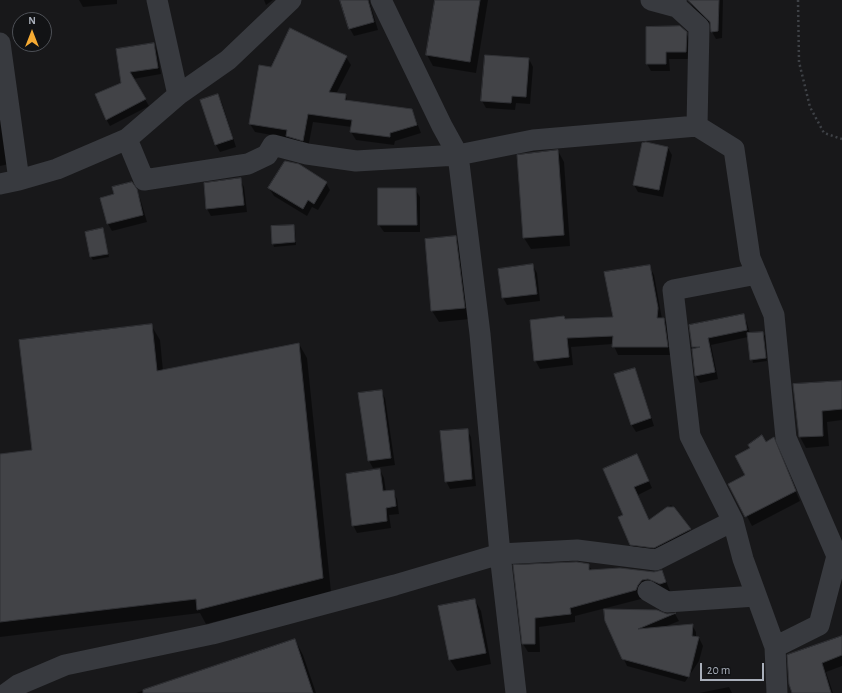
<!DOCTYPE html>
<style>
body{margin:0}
#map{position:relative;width:842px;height:693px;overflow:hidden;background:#18181a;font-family:"Alegreya Sans",sans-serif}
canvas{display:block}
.north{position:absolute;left:12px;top:12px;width:40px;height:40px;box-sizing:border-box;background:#121315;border:1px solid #4e5157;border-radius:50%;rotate:0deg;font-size:11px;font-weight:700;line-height:16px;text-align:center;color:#a9afba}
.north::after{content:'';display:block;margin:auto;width:14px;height:18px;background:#f6ab33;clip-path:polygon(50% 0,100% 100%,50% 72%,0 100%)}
.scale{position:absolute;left:700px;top:663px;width:64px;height:18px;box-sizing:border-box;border:2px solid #a9afba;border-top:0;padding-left:5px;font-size:12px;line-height:14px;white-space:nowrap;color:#a9afba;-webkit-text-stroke:3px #121315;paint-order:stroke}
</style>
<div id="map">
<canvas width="842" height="693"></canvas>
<div class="north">N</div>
<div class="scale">20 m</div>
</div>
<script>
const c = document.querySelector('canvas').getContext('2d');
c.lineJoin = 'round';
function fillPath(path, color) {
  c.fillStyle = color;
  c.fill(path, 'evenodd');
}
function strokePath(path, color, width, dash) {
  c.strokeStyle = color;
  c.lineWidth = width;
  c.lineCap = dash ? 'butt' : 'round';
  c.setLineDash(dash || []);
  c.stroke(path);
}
fillPath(new Path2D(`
 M79,0H117V4L83,7Z
 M264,0H273L266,5Z
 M342,0H369L378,30L354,36L350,29Z
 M436,0H488L476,73L433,66L427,55Z
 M689,0H723L722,38L716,39L712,32L711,25L693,8Z
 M686,33L691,41L690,59H669L670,71H651L647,64Z
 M154,44L157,51L161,74L133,79L149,106L110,126L106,119L122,83L117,50Z
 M346,57L351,65L336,94L345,95L348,101L412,110L421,133L395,141L394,145L356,140L351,132L352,127L313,122L308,148L292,144L288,138L255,132L250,124L271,68Z
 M529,59L533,67L530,104L516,103L515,110L486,108L482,101Z
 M218,95L222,103L236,147L220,152L216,145Z
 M0,100L9,164L0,166Z
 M668,148L672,155L663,197L638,192L634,185Z
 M558,151L564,162L570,246L531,249L524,238L518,156Z
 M240,179L244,187L247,212L211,216L207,209Z
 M326,183L330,190L318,210L312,207L307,216L274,196L269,188Z
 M415,189L420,197V232H384L379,225Z
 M136,190L140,198L147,222L112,231L108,224L102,198Z
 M293,226L295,229L296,245L274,247L273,243Z
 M102,229L109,257L93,260L91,257Z
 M455,237L462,248L470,319L439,322L432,311Z
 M533,266L537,273L540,301L507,305L503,298L499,270Z
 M649,266L654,275L662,319H664L669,328L672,355H618L613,344L571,347L573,365L540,369L535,360L566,320L615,317Z
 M743,315L747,323L750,334L763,333L765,336L767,361L753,363L748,337L711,345L718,379L700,383L696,376L694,349L693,346Z
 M151,325L160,340L163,371L299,344L307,358L331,592L206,624L200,613L0,637V455L33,451Z
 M634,369L638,376L654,426L636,432L631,424Z
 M842,384V420L827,422L829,446L806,448L800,437Z
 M381,391L385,398L395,465L373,468L369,461Z
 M467,430L471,437L476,486L450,489L446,481Z
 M773,439L800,501L752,526L730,484L746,476L766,443Z
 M637,455L652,488L638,495L650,521L671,505L694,537L658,555L636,552L631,544L624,516Z
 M380,470L384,478L386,492L393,491L397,499L399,514L389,515L391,528L357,533L353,525Z
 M588,565L592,570L655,573L662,571L670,591L642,593L641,599L575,616V622L539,627L540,652H528L523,644L514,566Z
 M475,600L481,611L491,664L457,671L450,660Z
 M675,614L679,621L664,627L692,625L696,632V638H699L703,646L699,661L685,682L627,666L606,621Z
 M842,637V666L826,672L833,693H793Z
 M295,640L303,655L316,693H136Z
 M729,687L732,693H699Z`), '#0007');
const building = new Path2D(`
 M340,0H368L374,22L349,29Z
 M435,0H480L470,62L426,55Z
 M688,0H719L718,31L711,32L710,22Z
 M680,26L687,32L686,52H666V64H646V27Z
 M290,28L347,56L329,92L346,94L345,100L412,109L417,125L390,133V137L350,132L352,120L308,114L303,141L286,136L287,130L249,124L259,65L271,67Z
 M154,43L158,68L130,72L146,99L106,120L95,94L121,83L116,49Z
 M485,55L529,58L526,97L512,96L511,103L481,101Z
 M218,94L233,139L215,145L200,100Z
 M646,142L668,147L659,190L633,185L642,143Z
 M558,150L564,235L523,238L517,155Z
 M285,161L299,164L327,182L314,204L308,200L303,209L268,188Z
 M241,178L244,205L206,209L204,183Z
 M132,182L137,189L143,215L107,224L100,198L114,194L112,187Z
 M378,188H416L417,225H378Z
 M294,225L295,242L272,244L271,226Z
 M103,228L108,254L90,257L85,232Z
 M456,236L465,308L431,311L425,239Z
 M533,264L537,294L502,298L498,269Z
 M650,265L658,308L657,318H664L668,347H612L613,336L567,338L569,357L534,361L530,320L564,316L565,319L613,317L604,272Z
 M744,314L747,330L708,338L715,372L695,376L692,349L700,347H692L689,325Z
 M152,324L157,371L299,343L323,578L197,610L196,599L0,622V454L32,450L19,340Z
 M763,332L766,358L750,360L747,333Z
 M635,368L651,418L631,425L614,374Z
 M842,381V409L822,411L823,436L799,437L793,384Z
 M382,390L391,458L368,461L358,393Z
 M468,429L472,479L445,482L440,431Z
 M762,435L766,442L774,437L796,491L745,517L728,484L745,475L735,456L750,448L748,445Z
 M637,454L649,481L634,487L649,520L667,507H674L691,529L654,548L630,545L618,517L623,515L603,469Z
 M380,469L383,491L394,490L396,506L386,508L387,521L352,526L346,474Z
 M577,562L589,564V570L620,568L654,572L662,570L666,582L660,584L648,579L642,580L638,585L636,590L570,608L571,614L535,618V644H522L513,565Z
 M475,599L486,653L449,660L438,606Z
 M604,609L657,610L667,614L676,613L638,629L693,624L692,636L699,637L689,677L622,659L605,621Z
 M842,636V655L822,663L831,693H792L789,684L787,655Z
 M295,639L313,693H143V690Z`);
fillPath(building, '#424347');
strokePath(building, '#313236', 1);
strokePath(new Path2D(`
 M798,0L799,62L810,107L824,133L842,139`), '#3e4146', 2.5, [2, 3]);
strokePath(new Path2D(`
 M157,0L178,95
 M381,0L442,126L458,155L480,334L500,554L516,693
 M651,0L677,7
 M676,0L677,7L699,27L697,126
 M0,43L19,180
 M127,139L144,180L248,164L267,155L273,145L307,154L356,161L458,155L533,140L697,126L734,149L750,258L774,315L786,438L837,556L819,625L775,647
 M0,184L19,180L57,169L127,139L178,95L228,60L291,0
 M757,274L673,290L690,436L733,521L743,559L775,647L777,693
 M648,591L667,602L756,596
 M7,693L18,685L65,665L212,634L395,585L500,554L577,550L656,560L733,521`), '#383a3f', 21);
</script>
